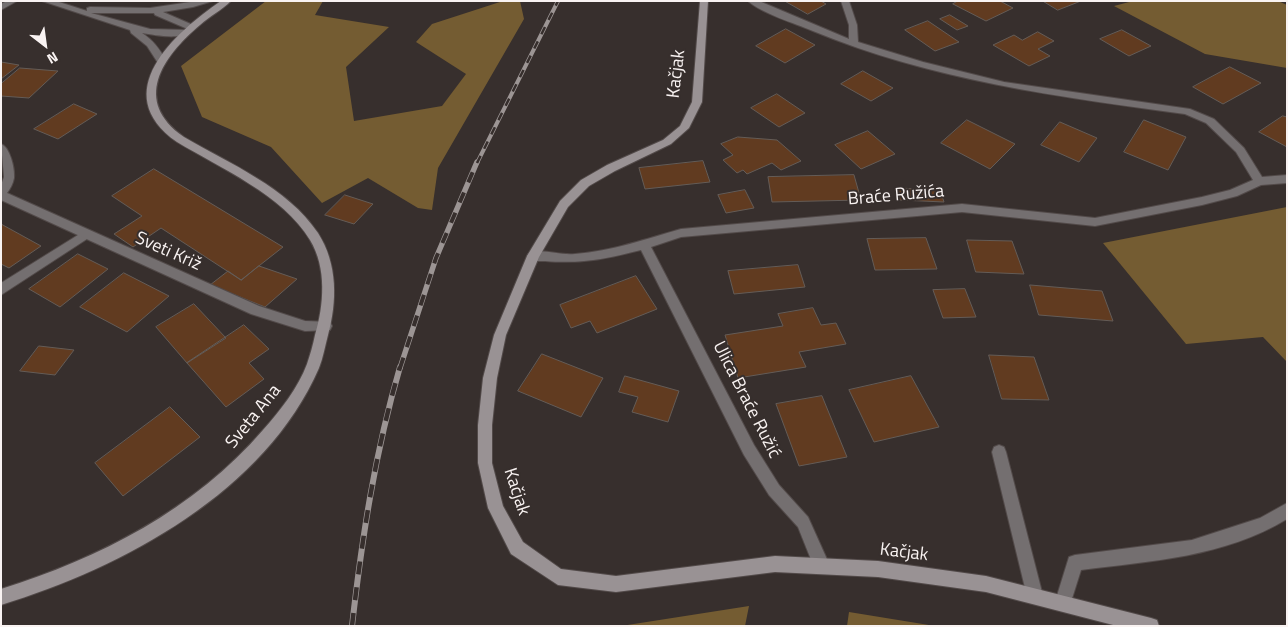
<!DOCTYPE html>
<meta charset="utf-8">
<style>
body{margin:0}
#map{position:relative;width:1288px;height:627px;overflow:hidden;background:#372f2d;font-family:"Titillium Web",sans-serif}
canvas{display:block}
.frame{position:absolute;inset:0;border:2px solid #f9f3f2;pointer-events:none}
.north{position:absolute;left:20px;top:20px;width:50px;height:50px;-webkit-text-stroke:4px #372f2d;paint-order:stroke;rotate:150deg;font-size:14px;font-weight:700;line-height:20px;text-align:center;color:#f9f3f2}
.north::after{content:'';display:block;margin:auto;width:18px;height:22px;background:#f9f3f2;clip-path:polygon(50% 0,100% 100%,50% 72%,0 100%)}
</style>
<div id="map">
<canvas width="1288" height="627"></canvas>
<div class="frame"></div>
<div class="north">N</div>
</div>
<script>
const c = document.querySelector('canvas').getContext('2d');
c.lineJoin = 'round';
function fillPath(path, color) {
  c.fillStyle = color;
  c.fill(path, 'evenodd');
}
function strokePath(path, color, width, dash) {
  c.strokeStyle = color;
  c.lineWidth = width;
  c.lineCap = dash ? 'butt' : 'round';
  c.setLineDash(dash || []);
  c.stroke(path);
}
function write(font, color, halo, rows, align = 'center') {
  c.font = font + ' "Titillium Web",sans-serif';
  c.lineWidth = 4;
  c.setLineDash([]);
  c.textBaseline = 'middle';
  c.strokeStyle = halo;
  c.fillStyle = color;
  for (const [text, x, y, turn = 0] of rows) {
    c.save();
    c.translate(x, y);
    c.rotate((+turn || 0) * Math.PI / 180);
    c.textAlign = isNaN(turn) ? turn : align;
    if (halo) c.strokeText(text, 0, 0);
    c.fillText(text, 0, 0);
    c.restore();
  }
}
fillPath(new Path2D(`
 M266,1H323L315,15L389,27L346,67L354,121L442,106L466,74L416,42L432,24L503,1H520L524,19L438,168L432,210L418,208L368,178L322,203L271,147L202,117L181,66Z
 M1133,1H1278L1287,5V68L1205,54L1114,6Z
 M1287,207V362L1263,337L1186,344L1103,243Z
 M749,606L745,626H621Z
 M849,612L935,626H847Z`), '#745c32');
const building = new Path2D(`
 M785,1H821L826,4L808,14Z
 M958,1H1000L1013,8L986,21L953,4Z
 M1043,1H1081L1058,10Z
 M950,15L968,26L957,30L940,19Z
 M928,21L959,42L935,51L905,30Z
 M786,29L815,45L785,63L756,46Z
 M1122,30L1151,46L1129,56L1100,39Z
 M1038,32L1054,41L1038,49L1050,56L1029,66L993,45L1014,35L1022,40Z
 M1,62L19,65L1,79Z
 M1230,67L1261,83L1223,104L1193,87Z
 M20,68L58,71L29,98L1,96V84Z
 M863,71L893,88L871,101L841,84Z
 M777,94L805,113L779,127L751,108Z
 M74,104L97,114L58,139L34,129Z
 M1283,116L1287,117V147L1259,132Z
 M967,120L1015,144L990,169L941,143Z
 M1144,120L1186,137L1168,170L1124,152Z
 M1060,122L1097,138L1079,162L1041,145Z
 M868,131L895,154L861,169L835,145Z
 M738,137L777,140L801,161L781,170L772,163L747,174L743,170L737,173L723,160L733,155L721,144Z
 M703,161L710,182L645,189L639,168Z
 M154,169L283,247L241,280L161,228L133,247L114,234L142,216L112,196Z
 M854,175L861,200L772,202L768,177Z
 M898,188L940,190L944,202L900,200Z
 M745,190L754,208L726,213L718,195Z
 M345,195L373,204L354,224L325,215Z
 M1,224L41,246L9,268L1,264Z
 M926,238L937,269L875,270L867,239Z
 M967,240L1012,241L1024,274L976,272Z
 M78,254L108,269L60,307L29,289Z
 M798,265L805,287L734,294L728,271Z
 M259,266L297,279L265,307L210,285L228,271L241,280Z
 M124,273L169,296L127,332L80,307Z
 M636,276L657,309L597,333L590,321L571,328L560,305Z
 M1030,285L1102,291L1113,321L1039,315Z
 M965,289L976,317L943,318L933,290Z
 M194,304L226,338L187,363L156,327Z
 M813,308L821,325L836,323L846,344L799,352L806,367L738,378L725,335L783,326L778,314Z
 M244,325L269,349L249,363L264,379L226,407L187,363Z
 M39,346L74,350L55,375L20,371Z
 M542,354L603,378L581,417L518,391Z
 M989,355L1034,357L1049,400L1002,399Z
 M625,376L679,391L668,422L632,412L638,397L619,392Z
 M911,376L939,427L874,442L849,390Z
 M822,396L847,457L799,466L776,404Z
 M170,407L200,437L123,496L95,463Z`);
fillPath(building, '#613b20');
strokePath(building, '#645c57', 1);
const lane = new Path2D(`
 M7,1H17L1,10V4Z
 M86,230L90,231L92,234L90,237L1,295V283Z
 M999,445L1004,447L1006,452L1043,596L1041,602L1035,604L1029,602L1027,596L992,452L994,447Z
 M1287,503V519C1225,557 1151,561 1081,570L1069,608L1063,610L1057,608L1055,602L1069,557L1075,555L1192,540L1260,518Z`);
const street = new Path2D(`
 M42,1H56L87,11V8L90,7L150,8L197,1H213L193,7L163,12L193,25L194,27L190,30L155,15L154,13H91L150,29L188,30L189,32C179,40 155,35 142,33C153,40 160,49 166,61L161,64L158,63L147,46L131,33L130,30Z
 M748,1H759L849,39V25L841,1H849L857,25L858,42L923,62L1004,82L1190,109L1214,119L1244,148L1262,177L1287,175V183L1261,185L1237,196L1202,205L1095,226L962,212L681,237L651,247L754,445L779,485L808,517L830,566L828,572L822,574L816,572L798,527L769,495L744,455L641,250C605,259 582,264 545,261C538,261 531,262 527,256L529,253C543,248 560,256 575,254C612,251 646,239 681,229L962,204L1095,218L1202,197L1230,190L1253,180L1236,152L1206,123L1185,114C1058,97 932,80 813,31C794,23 763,14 748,1Z
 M1,144C10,147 15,169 14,178C13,184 10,189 7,193L259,306L305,321L330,322L332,326L330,330L305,331L251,314L1,200V185L4,177Z`);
const secondary = new Path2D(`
 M221,1H231C222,10 210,16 200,25C162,57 132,101 184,137C230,164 287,187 318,233C338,264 337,302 328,335C325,346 323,358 319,368C265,492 124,567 1,605V589C100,558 194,510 263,430C280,411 298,388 307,364C310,355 313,345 315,335C324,305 327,268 310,240C283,195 220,168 177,142C107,93 174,33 221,1Z
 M700,1H708L702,102L689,128L671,144L615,171L589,186L568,207L539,257L506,335L497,378L492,425V463L503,506L523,542L561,569L616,576L775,556L878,561L986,576L1151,618L1157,620L1159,626H1117L986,592L878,577L775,572L616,592L558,585L511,554L488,508L478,463V425L483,378L494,335L527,256L560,201L581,180L607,165L663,140L680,126L692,102Z`);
strokePath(lane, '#524a49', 2);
strokePath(street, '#524a49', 2);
strokePath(secondary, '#524a49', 2);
fillPath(lane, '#746f70');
fillPath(street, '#746f70');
fillPath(secondary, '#999294');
const railFar2 = new Path2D(`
 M477,163L558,1`);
const railFar1 = new Path2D(`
 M400,368L436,258L477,162`);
const rail = new Path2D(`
 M352,626C362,538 375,452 400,367`);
strokePath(railFar2, '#9c9594', 4);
strokePath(railFar1, '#9c9594', 5.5);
strokePath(rail, '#9c9594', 6);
strokePath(railFar2, '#372f2d', 2.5, [8]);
strokePath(railFar1, '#372f2d', 4, [11]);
strokePath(rail, '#372f2d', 4.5, [13]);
write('18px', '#f9f3f2', '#372f2d', [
 ["Kačjak",677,74,-83],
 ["Braće Ružića",896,196,-5],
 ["Sveti Križ",168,252,24],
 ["Ulica Braće Ružić",746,400,63],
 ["Sveta Ana",254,417,-51],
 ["Kačjak",516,492,72],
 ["Kačjak",904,553,7]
]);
</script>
